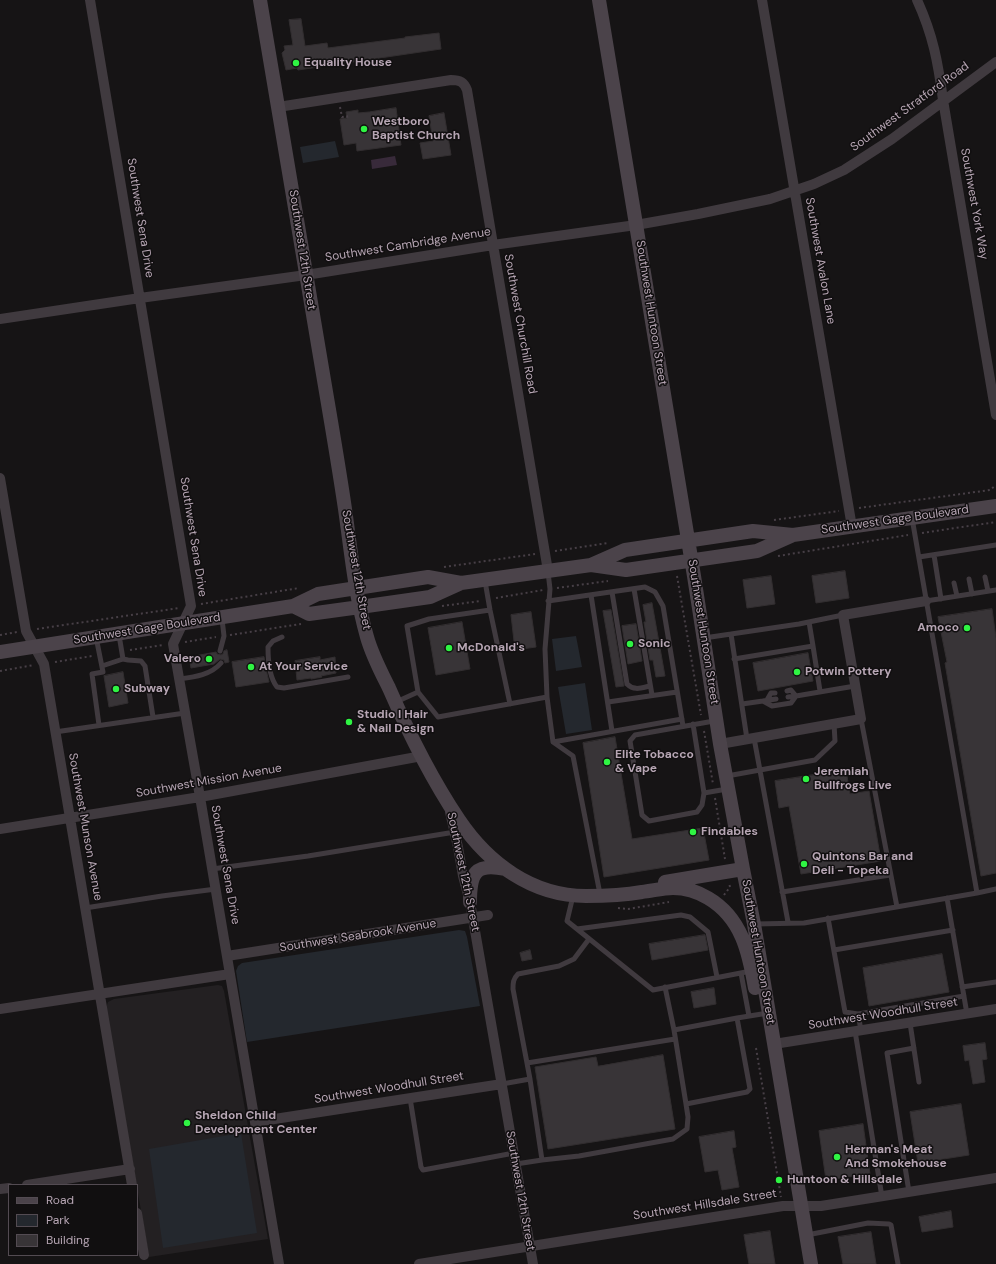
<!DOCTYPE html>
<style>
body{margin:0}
#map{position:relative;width:996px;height:1264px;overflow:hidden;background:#161415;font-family:"DM Sans",sans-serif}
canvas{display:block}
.legend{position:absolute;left:8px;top:1184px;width:130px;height:72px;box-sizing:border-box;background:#110f10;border:1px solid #534b52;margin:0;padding:5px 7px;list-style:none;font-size:12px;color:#b7a6b4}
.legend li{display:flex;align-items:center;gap:8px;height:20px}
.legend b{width:20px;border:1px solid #534b52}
</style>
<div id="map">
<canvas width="996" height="1264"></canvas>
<ul class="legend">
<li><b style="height:5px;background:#4b434a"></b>Road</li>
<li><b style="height:11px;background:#24282e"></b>Park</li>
<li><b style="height:11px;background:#383437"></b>Building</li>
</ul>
</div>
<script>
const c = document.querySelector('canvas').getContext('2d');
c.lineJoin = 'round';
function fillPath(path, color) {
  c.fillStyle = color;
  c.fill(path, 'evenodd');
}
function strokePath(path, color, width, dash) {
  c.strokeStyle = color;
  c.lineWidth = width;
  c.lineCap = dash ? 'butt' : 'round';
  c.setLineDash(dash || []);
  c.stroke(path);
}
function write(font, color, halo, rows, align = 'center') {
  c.font = font + ' "DM Sans",sans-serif';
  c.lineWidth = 3;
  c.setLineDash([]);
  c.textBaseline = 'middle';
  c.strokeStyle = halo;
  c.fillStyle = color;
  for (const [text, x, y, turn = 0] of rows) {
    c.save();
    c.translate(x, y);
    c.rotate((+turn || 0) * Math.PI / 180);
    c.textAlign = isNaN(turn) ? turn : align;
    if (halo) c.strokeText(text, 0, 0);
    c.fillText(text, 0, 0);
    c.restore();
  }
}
fillPath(new Path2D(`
 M218,985L222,986L224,991L268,1239L149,1257L106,1008L108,1002L114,999Z`), '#232022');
fillPath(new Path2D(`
 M335,141L339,157L303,163L300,147Z
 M576,636L582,667L556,671L552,639Z
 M585,683L592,730L566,734L558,687Z
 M459,930L465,931L467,937L480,1006L247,1042L236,971L238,966L242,963Z
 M241,1133L257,1233L163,1248L149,1149Z`), '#24282e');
fillPath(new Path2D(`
 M395,156L397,165L372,169L371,160Z`), '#382a3a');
const building = new Path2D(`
 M301,19L305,46L327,43L328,48L405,38V37L439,33L441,49L298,70L297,68L286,70L282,53L285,50L284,46L293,45L289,20Z
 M396,108L401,145L357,151L356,143L344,145L340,119L347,118L346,112L358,110V113L369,112Z
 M444,113L451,155L423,159L420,143L433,141L429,116Z
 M845,571L849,598L816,603L812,576Z
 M771,576L775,604L747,608L743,580Z
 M652,603L665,676L656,677L653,660H650L644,622H646L643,605Z
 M992,609L996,638V873L981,876L945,663L947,662L938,617Z
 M611,610L624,686L616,687L603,611Z
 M531,612L536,647L515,650L511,615Z
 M462,622L470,669L436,675L428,628Z
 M636,624L642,661L628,664L622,626Z
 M227,650L229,662L225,663L224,660L220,659L214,664L191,668L189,657L216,652L217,654L221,655L223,654L224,651Z
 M808,653L813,681L758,691L753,663Z
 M264,657L266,669L269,682L236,687L232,662Z
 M320,657V660L335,657L336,673L321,676L322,677L311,679V678L297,680L295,661Z
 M123,672L128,703L109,707L104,676Z
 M615,737L632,839L703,828L709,860L604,877L583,743Z
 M846,770L850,794L869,791L881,861L801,874L789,806L779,808L775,781Z
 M705,935L708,950L652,960L649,944Z
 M530,950L532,959L522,961L520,953Z
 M942,954L949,992L869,1006L863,968Z
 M714,988L716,1004L694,1008L691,992Z
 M985,1043L987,1059L982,1060L985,1082L973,1084L969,1060L965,1061L963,1046Z
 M663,1055L675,1129L548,1149L535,1067L596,1057L598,1066Z
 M961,1104L969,1155L918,1163L910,1112Z
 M863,1124L870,1174L826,1180L819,1131Z
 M734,1131L736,1147L732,1148L739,1187L722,1190L718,1170L705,1172L699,1137Z
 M951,1211L953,1227L922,1232L919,1217Z
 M770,1231L775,1264H749L744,1235Z
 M871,1232L876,1264H843L838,1237Z`);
fillPath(building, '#383437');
strokePath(building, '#322e30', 1);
strokePath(new Path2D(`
 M340,107L342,117L347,116L348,120
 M859,508L990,490L996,485
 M774,520L839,511
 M922,533L996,522
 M555,551L608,543
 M778,556L908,535
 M444,567L535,554
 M677,576L701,715
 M557,588L608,581
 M496,598L543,590
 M201,604L299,588
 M442,606L481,601
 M37,629L179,608
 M0,635L17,632
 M230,635L301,624
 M185,642L216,637
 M130,650L163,645
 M55,662L92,656
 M0,671L34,665
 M704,731L713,784
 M715,798L725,859
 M724,895L730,887L729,883
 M618,908L628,909L669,902
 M756,1048L781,1197`), '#473f46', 2, [2, 3]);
strokePath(new Path2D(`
 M934,555L941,599
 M919,557L996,545
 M985,577L988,591
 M969,579L972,594
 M485,581L490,610L510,704
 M954,583L957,596
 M634,589L652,695
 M612,592L627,684C634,691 641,688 650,686
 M591,595L612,731
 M548,601L645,587L655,592L663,606L683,726
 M926,601L996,590
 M490,610L429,619L407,626L418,692L438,717L547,697L553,742L573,756L600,894
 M731,634L747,739
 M119,635L123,659L128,660L141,661L145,666L153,717
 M96,637L103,672L92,674L99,725
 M282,637L273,641L268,647C268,660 269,677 277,687L284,688L348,677
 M704,638L799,624L843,615
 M813,646L820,691
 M220,651L224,636L222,619
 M734,659L813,646L809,622
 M102,666L123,659
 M179,679C194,677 211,675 221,663
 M787,691L791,690L796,696L855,686
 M547,697L545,649L550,589L548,572
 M788,697L796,696
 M767,700L771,693H775
 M763,701L776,699
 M396,702L418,692
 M608,702L677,692
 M742,704L763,701L772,706L791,703L796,696
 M861,719L897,907
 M714,721L635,735L630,741L642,815L649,821L697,812L702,805L704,793L727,789
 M693,724L704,793
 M55,732L185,713
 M754,738L788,922
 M553,742L682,719
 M727,776L815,760L835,741L834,724
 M212,869L308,856L455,832
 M782,892L890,875
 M977,893L996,889
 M573,896L567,921L653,990L751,971
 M947,898L967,1014
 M85,908L162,896L216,889
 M828,918L845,1012L858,1014L964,996
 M755,924L804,923L977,893L912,518
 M577,929L681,915L690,917L708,932L717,977
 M834,950L953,930
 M741,973L749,1016
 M665,987L674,1030L737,1018
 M962,987L996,982
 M858,1014L861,1030
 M910,1023L919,1082
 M674,1030L686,1104
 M855,1031L882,1197
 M527,1063L675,1039
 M502,1084L530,1079L513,989C513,983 513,979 518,974L559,966L574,959L589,939
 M410,1098L421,1167L423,1170L514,1153
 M542,1160L579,1156L673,1139L687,1129L688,1117L686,1104L747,1092L750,1089L737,1018L768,1013
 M516,1164L542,1160L530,1079
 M909,1192L887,1053L914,1048
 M807,1235L868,1223L889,1224L891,1225L898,1264`), '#403a3f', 5);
strokePath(new Path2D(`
 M90,0L191,606L173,644L200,797L279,1264
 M762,0L852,527
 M917,0C933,35 938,62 943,100L996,415
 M278,107L451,80C460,80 464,82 467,90L548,571
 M0,319L140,298L306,275L493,245L636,225L698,214L770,199L814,184L844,170L892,139L996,62
 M0,478L26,631L44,664L132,1185
 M720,744L861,719L843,615L926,601
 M450,812L458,847L463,876L470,902L533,1264
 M0,829L200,797L422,756
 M227,956L488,915
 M0,1009L230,974
 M774,1044L996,1009
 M255,1122L502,1084
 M27,1185L130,1169
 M0,1189L9,1188
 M137,1213L144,1255
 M419,1264L783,1206H821L996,1178`), '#403a3f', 10);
strokePath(new Path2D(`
 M260,0C282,129 303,257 325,386C332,427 339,468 345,509C351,551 355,595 367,637C372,655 381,672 389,688C409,734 431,778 459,820C488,863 532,896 586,896C604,896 625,895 642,892C652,891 663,888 673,888C685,888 698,892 708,898C742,918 749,953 755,988
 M599,0L694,576L720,744L743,869L754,924L811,1264
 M591,565L626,570L757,551L793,535
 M293,606L309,614L360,607L430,597L461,583L591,565L625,550L753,531L793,535L996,506
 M0,652L293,606L318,594L428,577L461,583
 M665,882L743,869
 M470,902C470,873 475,863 505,869`), '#4b434a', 14);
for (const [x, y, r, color] of [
 [296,63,4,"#2ff443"],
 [364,129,4,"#2ff443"],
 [967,628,4,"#2ff443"],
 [630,644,4,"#2ff443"],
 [449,648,4,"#2ff443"],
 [209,659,4,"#2ff443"],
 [251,667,4,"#2ff443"],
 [797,672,4,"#2ff443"],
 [116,689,4,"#2ff443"],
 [349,722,4,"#2ff443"],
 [607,762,4,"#2ff443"],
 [806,779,4,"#2ff443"],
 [693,832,4,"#2ff443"],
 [804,864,4,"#2ff443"],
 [187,1123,4,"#2ff443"],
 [837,1157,4,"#2ff443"],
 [779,1180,4,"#2ff443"]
]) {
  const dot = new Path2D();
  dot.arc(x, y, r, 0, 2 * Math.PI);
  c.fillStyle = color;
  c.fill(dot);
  strokePath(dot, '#110f10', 1.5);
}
write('bold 12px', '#b7a6b4', '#110f10', [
 ["Equality House",304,63],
 ["Westboro",372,122],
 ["Baptist Church",372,136],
 ["Amoco",959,628,"right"],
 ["Sonic",638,644],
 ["McDonald's",457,648],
 ["Valero",201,659,"right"],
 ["At Your Service",259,667],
 ["Potwin Pottery",805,672],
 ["Subway",124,689],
 ["Studio I Hair",357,715],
 ["& Nail Design",357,729],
 ["Elite Tobacco",615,755],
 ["& Vape",615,769],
 ["Jeremiah",814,772],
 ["Bullfrogs Live",814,786],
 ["Findables",701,832],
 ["Quintons Bar and",812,857],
 ["Deli - Topeka",812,871],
 ["Sheldon Child",195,1116],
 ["Development Center",195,1130],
 ["Herman's Meat",845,1150],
 ["And Smokehouse",845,1164],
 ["Huntoon & Hillsdale",787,1180]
], 'left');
write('12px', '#b7a6b4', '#110f10', [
 ["Southwest Stratford Road",910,107,-36],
 ["Southwest York Way",974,204,80],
 ["Southwest Sena Drive",140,218,81],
 ["Southwest Cambridge Avenue",408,245,-9],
 ["Southwest 12th Street",302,250,81],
 ["Southwest Avalon Lane",820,261,80],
 ["Southwest Huntoon Street",651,313,81],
 ["Southwest Churchill Road",520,324,80],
 ["Southwest Gage Boulevard",895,520,-8],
 ["Southwest Sena Drive",193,537,81],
 ["Southwest 12th Street",356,570,80],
 ["Southwest Gage Boulevard",147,629,-9],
 ["Southwest Huntoon Street",703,632,81],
 ["Southwest Mission Avenue",209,781,-10],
 ["Southwest Munson Avenue",85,827,80],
 ["Southwest Sena Drive",225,865,80],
 ["Southwest 12th Street",463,872,78],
 ["Southwest Seabrook Avenue",358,936,-9],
 ["Southwest Huntoon Street",758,952,80],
 ["Southwest Woodhull Street",883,1014,-9],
 ["Southwest Woodhull Street",389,1088,-9],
 ["Southwest 12th Street",520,1191,80],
 ["Southwest Hillsdale Street",705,1205,-9]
]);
</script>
